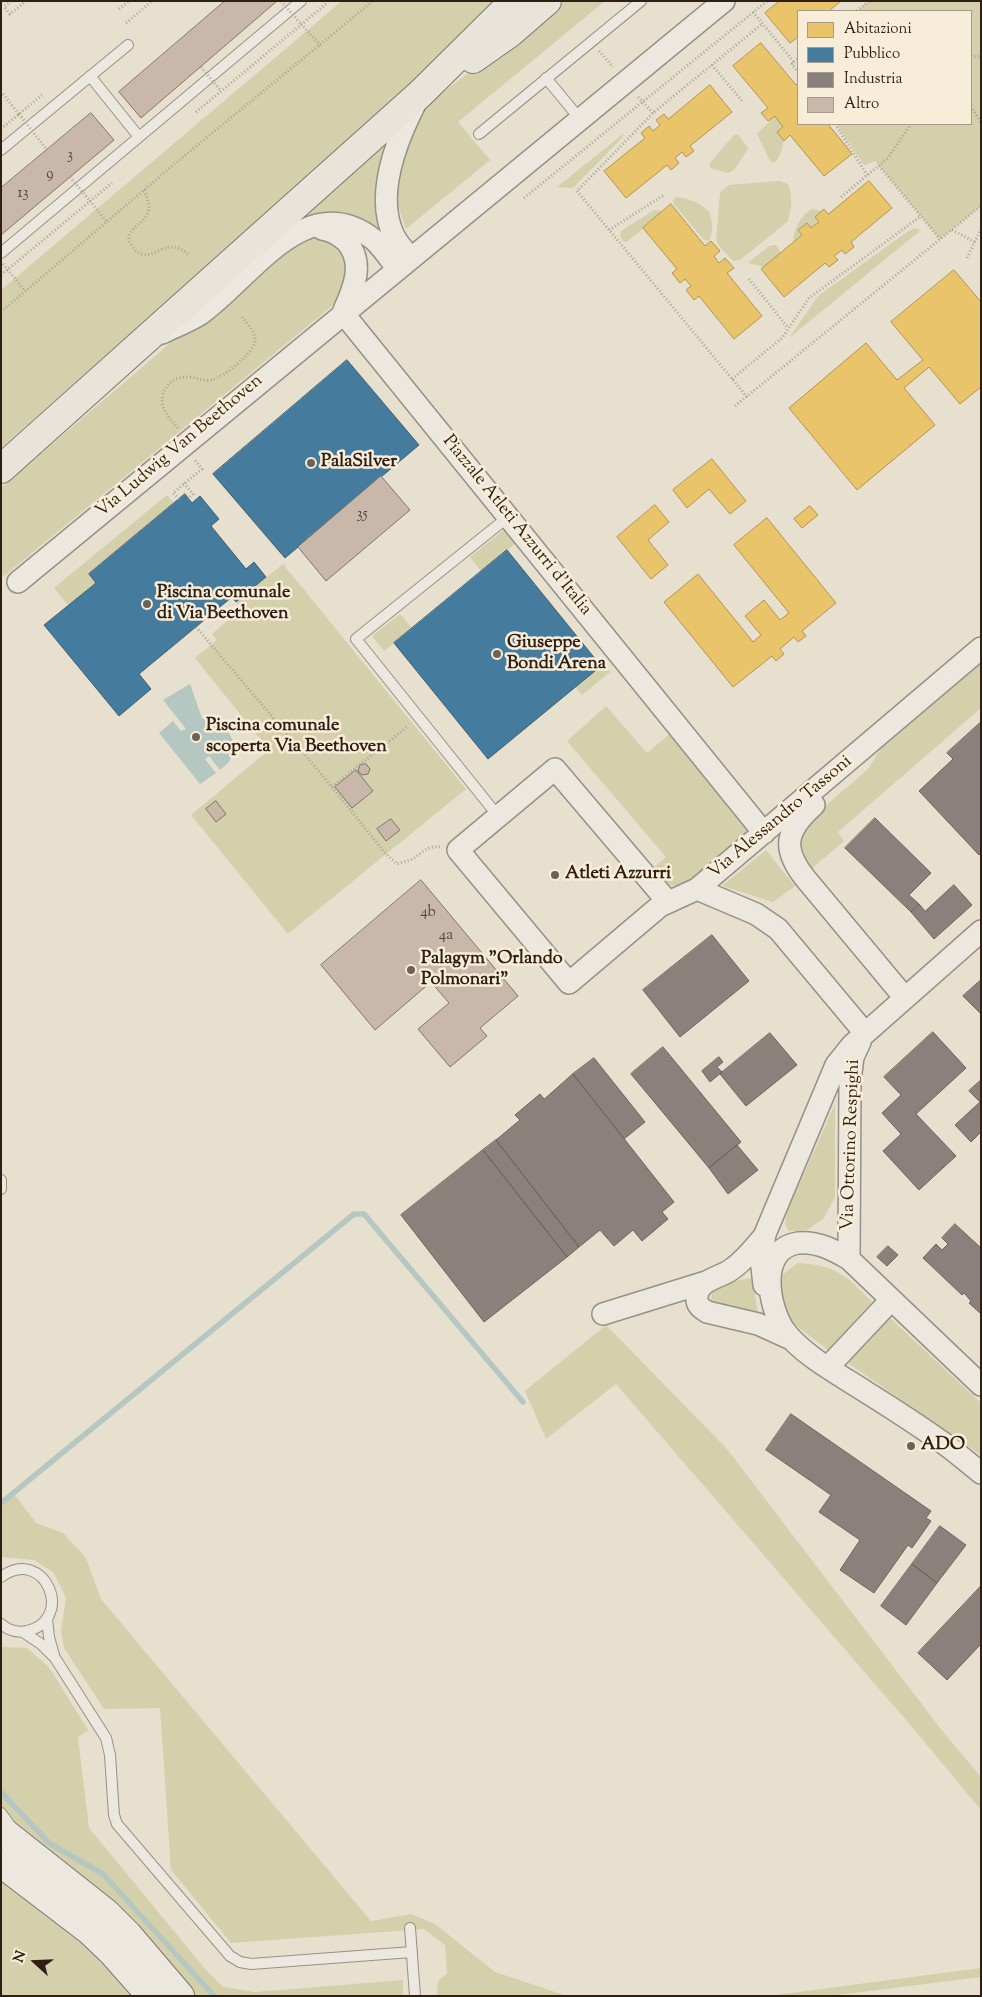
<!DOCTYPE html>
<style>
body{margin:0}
#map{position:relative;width:982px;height:1997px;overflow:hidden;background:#e8e0ce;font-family:"Sorts Mill Goudy",serif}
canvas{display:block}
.frame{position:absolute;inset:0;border:2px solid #2e1e13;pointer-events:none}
.legend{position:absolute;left:797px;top:10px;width:175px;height:115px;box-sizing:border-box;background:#f7edd8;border:1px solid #a79a89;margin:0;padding:6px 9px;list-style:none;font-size:15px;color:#2e1e13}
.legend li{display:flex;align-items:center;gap:10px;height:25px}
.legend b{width:25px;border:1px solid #a79a89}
.north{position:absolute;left:10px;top:1937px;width:50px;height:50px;-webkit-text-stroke:4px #f7edd8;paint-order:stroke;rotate:290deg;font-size:14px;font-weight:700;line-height:20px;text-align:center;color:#2e1e13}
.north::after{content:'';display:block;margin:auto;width:18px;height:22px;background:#2e1e13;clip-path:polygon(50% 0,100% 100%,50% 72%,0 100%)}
</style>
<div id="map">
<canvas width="982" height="1997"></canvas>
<div class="frame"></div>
<ul class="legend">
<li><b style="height:14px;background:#e9c46a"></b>Abitazioni</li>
<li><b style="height:14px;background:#457b9d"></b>Pubblico</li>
<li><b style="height:14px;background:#8a817c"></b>Industria</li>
<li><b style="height:14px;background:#c9b7aa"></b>Altro</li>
</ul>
<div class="north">N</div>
</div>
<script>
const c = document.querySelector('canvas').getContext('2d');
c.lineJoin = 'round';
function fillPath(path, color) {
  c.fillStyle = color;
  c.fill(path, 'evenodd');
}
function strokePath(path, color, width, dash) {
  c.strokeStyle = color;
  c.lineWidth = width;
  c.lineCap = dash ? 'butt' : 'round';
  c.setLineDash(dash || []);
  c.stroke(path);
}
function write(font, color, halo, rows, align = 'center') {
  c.font = font + ' "Sorts Mill Goudy",serif';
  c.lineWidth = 5;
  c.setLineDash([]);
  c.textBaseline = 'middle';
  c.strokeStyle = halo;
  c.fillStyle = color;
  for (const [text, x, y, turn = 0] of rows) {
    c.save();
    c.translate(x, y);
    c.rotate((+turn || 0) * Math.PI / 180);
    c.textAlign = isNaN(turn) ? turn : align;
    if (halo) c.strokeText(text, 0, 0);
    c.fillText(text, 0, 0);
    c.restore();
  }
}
fillPath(new Path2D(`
 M342,1H506L1,448V290Z
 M563,1H605L458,122L490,160L406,229L398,206L396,174L416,119L430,102Z
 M869,1H981V206L940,239L875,161L866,165L863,164L836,124H971V11H857Z
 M775,116C777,119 781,122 782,126C787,135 782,157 774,163L770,161L757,134Z
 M624,133L622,138L573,188L557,187Z
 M738,134L746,145L748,149L734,170L728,173L710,168V163L733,136Z
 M384,148L387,149L380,226L375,228L302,222L303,217L378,150Z
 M780,181L788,184C793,194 792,212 787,222L740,260L733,261L719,246L716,240L720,192L729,185Z
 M676,197C685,197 704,204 709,212C713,219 713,234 709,241L703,239L674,204L673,200Z
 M812,209L822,211L815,217L819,222L811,228L807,223L798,230L802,235L794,242C791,233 803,212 812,209Z
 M654,210L663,211L627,242L623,241L620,236L621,231Z
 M915,228L921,230L789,338L818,296L907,232Z
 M316,236L335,242L349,261L343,294L332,306L4,576L1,573V488L175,339L290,248L305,240Z
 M776,245L781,253L764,267L748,263L769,246Z
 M167,495L174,503L89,574L96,583L68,605L54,588Z
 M505,529L516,543L481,571L470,557Z
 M283,564L466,789L288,934L191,815L269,750L195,658L217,640L212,634L241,609L236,602Z
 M400,614L412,628L384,651L372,636Z
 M981,662V708L838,832L844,841L810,870L800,856L801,827L868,769L882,746Z
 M603,664L610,672L582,695L575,687Z
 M606,706L647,753L672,732L754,830C739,842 688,892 670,885C663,883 658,874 653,868L666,857L567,741Z
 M766,850L795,886L773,902L722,886Z
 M835,1104V1197L824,1218L807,1230L789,1231L785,1224L787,1212Z
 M798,1263C836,1265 847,1276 872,1302L828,1350L789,1320L780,1297L782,1275Z
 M752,1278L758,1313L711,1302L713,1284Z
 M887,1315L981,1403V1455L845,1361Z
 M606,1325L727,1449L940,1728L981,1777V1810L918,1734L616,1384L546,1439L525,1391Z
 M14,1494L36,1523L63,1533L86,1558L101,1599L371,1921L411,1914L435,1924L495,1972L567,1996H437L438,1981L447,1974L445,1945L424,1929L231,1943L171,1870L160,1708L104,1709L64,1648L61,1631L66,1598L54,1573L34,1560L1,1557V1503Z
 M1,1647L27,1648L49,1667L88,1730L78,1737L89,1828L206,1970L223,1987L255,1992L403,1980V1996H193L106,1898L36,1845L1,1806Z
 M1,1880L54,1922L102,1957L136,1996H1Z
 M981,1968V1977L830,1996H768Z`), '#d3d0ab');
fillPath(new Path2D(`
 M190,684L202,718C220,718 241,738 231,758C229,763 224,766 220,770L209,756L205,759L216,773L200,784L159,733L173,721L181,731L186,729L163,700Z`), '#b4c8c1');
const homes = new Path2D(`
 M780,1H841L829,11H798V37L790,43L765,13Z
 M761,43L796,85L798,83V124H828L852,154L824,176L790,135L784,141L777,132L783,127L775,116L768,121L761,113L768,108L733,66Z
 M710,85L732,112L690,146L694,151L686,157L682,152L675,158L679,163L671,170L667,165L626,198L604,171L645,138L641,133L649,126L653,131L660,125L656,120L664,114L668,119Z
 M869,181L892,208L851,242L854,247L845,254L842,250L834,256L838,260L829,267L825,263L784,297L761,269L802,235L798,230L807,223L811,228L819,222L815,217L824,209L828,214Z
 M671,204L705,246L711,241L720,251L714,256L719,263L725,258L734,268L727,273L762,316L734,339L699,296L694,300L686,290L691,286L685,279L680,283L672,273L677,269L643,228Z
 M954,270L981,302V387L960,404L929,367L904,388L935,425L857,490L789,408L866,343L897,380L923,360L891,322Z
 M712,459L746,501L730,514L709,489L687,508L673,490Z
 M655,505L669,522L648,540L668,565L651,579L617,537Z
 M810,506L818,515L802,528L794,519Z
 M767,518L836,603L802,631L806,636L798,642L794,637L780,649L784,654L776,661L772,656L733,687L664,602L698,574L753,642L761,635L745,616L764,600L780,620L789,613L734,545Z`);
fillPath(homes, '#e9c46a');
strokePath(homes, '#b19250', 1);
const public = new Path2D(`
 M347,360L419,445L285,558L213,474Z
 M185,494L192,503L200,496L219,519L211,526L246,569L254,562L266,577L236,602L232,597L139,674L151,689L119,716L44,625L96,583L89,574Z
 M507,550L601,666L488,759L394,643Z`);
fillPath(public, '#457b9d');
strokePath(public, '#3e5f74', 1);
const industry = new Path2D(`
 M981,722V853L979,855L919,791L953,759L947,753Z
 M875,818L931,873L909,895L919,904L911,912L845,848Z
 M954,885L972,905L934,939L911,912L919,904L925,911Z
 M712,935L749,981L680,1037L643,990Z
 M981,980V1014L963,996Z
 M933,1032L966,1068L916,1114L956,1156L919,1190L883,1151L901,1134L882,1113L901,1095L884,1077Z
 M770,1033L797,1065L746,1106L720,1074Z
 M663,1047L741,1142L709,1168L631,1074Z
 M719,1057L723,1062L717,1067L722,1072L710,1082L702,1071Z
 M594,1058L645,1122L624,1139L573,1074Z
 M573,1074L674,1202L662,1212L668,1219L642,1241L633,1230L614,1246L600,1230L579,1247L496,1140L520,1120L515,1115L540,1094L544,1099Z
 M981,1080V1132L971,1142L955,1125L980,1102L969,1091Z
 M496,1140L579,1247L567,1257L483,1150Z
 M737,1145L758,1170L728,1194L709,1168Z
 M483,1150L567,1257L484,1322L401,1215Z
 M955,1224L981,1248V1314L969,1303L971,1301L964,1293L962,1295L923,1258L936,1244L942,1250L948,1244L942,1238Z
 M888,1246L898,1255L887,1266L877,1257Z
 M791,1414L931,1511L926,1518L931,1521L912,1548L908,1545L874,1593L840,1570L860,1540L819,1512L831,1495L766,1450Z
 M940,1526L966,1545L937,1583L912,1564Z
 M912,1564L937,1583L906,1625L881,1606Z
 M981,1586V1644L947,1680L918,1653Z`);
fillPath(industry, '#8a817c');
strokePath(industry, '#6e635c', 1);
strokePath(new Path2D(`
 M1,1503L354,1214H364L523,1402
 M1,1792L49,1843L103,1874L214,1996`), '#b4c8c1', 5.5);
const building = new Path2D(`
 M225,1H277L141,118L119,92Z
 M91,113L114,140L1,235V188Z
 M381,476L410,510L326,581L298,547Z
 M366,764L370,769L368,774L362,775L358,771L360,765Z
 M356,770L373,791L352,808L335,787Z
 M216,801L226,814L216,822L206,809Z
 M391,819L400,830L386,841L377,829Z
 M421,880L518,996L480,1028L487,1036L450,1067L418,1029L449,1003L431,982L375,1030L321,965Z`);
fillPath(building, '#c9b7aa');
strokePath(building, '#7d766c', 1);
const lane = new Path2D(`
 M90,76L139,137
 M546,78L580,119
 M479,134L641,1
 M1,150L128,45
 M1,253L301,1
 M498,816L356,639L508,517
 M1,1180V1189
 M1,1577C45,1545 76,1620 27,1631C17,1633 8,1630 1,1624
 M47,1618L49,1637L54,1655
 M23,1632L41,1644L55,1658L106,1738L110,1755L114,1815L117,1824L230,1956L240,1962L251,1964L412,1952
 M1,1813L12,1828
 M410,1928L415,1996`);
const street = new Path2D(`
 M322,229C331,230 339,235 346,241C365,262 354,288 344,310
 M410,258C405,251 398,244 394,236C374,195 397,139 416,102
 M343,313L764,833
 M162,333C174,327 188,322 199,315C249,281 305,186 373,239C382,247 390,259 397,268
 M18,582L724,1
 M814,805C786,830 781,848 805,878L905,998
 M697,889L756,914L778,929L865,1033
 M668,902L555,769L458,850L569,983L660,906L697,889L981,648
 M765,1235C755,1247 745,1260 732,1269C721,1278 698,1279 697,1297C696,1305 701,1308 707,1312L758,1324L791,1339
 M849,1259L850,1081L853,1057L860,1042
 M764,1285L761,1258L765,1234L836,1065L852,1045L981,931
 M603,1314L706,1282
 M828,1367L891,1300
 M981,1385L849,1259C834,1250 817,1241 798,1243C758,1249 768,1306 784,1330C802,1355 840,1375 866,1392C890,1407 915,1423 939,1440C954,1450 967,1462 981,1473`);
const secondary = new Path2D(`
 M1,1830L106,1913L128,1935L180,1996
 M1,1863L89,1930L113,1953L151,1996`);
const primary = new Path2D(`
 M473,59L510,33L547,1
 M1,469L420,94L514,1`);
strokePath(lane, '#979085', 12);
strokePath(street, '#979085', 24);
strokePath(secondary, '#7d766c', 30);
strokePath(primary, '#7d766c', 30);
strokePath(new Path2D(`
 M11,1L4,7L10,14L26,1
 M119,9L129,1
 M857,11L869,1
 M753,12L794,62L792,64L798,72
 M126,23L152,1
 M301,24L321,46
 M599,51L613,67
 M971,57L981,56
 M794,62L798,59
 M712,65L743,102
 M3,94L19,114
 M638,97L653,113
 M971,106L981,123
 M196,112L326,4
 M835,124L867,175
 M1,129L42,95
 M879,166L940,239
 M144,190C147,198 151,205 148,213C144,225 119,231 133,247C135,250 138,253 142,254C157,259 167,235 189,255
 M841,197L888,158L911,124
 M524,198L767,1
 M90,201L107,222
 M609,230L664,195
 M952,230L975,242
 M967,258L981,229
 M3,264L25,291
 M1,275L112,183
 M749,279L788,328
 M1,312L171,167L373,1
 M732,379L782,338L809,298L921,216
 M747,397L577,191L653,113L762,24
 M735,406L981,206
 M178,428C174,423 169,419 166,413C156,397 167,378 185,377C194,376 203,382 212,380C224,377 256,352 255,339C254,330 246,322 241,316
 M184,483L193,494L188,499
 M179,499L173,493L202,469L195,460
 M196,627L332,787L386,854L397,864C403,862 409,861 414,858C423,852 428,845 441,847
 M332,787L408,726`), '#a8a49c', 3, [1, 2.5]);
strokePath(lane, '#ece8df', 10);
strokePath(street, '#ece8df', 21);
strokePath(secondary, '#ece8df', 28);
strokePath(primary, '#e9e4da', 28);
strokePath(new Path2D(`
 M281,1L301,24
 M201,67L221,91
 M19,114L47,150
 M70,177L90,201`), '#a8a49c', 3, [1, 2.5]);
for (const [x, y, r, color] of [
 [311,463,5,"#6f6254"],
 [147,604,5,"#6f6254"],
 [497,654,5,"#6f6254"],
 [196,737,5,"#6f6254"],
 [555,875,5,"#6f6254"],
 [411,970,5,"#6f6254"],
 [911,1446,5,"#6f6254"]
]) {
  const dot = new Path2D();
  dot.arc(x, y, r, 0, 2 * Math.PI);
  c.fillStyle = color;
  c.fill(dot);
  strokePath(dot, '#f7edd8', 2);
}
write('15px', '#554439', null, [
 ["3",70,156],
 ["9",50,175],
 ["13",23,194],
 ["35",362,515],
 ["4b",428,913],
 ["4a",446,936]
]);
write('18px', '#2e1e13', '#f7edd8', [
 ["Via Ludwig Van Beethoven",180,447,-40],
 ["Piazzale Atleti Azzurri d'Italia",516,526,51],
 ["Via Alessandro Tassoni",781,818,-40],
 ["Via Ottorino Respighi",852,1145,-88]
]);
write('bold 18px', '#2e1e13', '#f7edd8', [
 ["PalaSilver",321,463],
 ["Piscina comunale",157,594],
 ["di Via Beethoven",157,615],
 ["Giuseppe",507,644],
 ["Bondi Arena",507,665],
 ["Piscina comunale",206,727],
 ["scoperta Via Beethoven",206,748],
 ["Atleti Azzurri",565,875],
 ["Palagym \"Orlando",421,960],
 ["Polmonari\"",421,981],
 ["ADO",921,1446]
], 'left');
</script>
